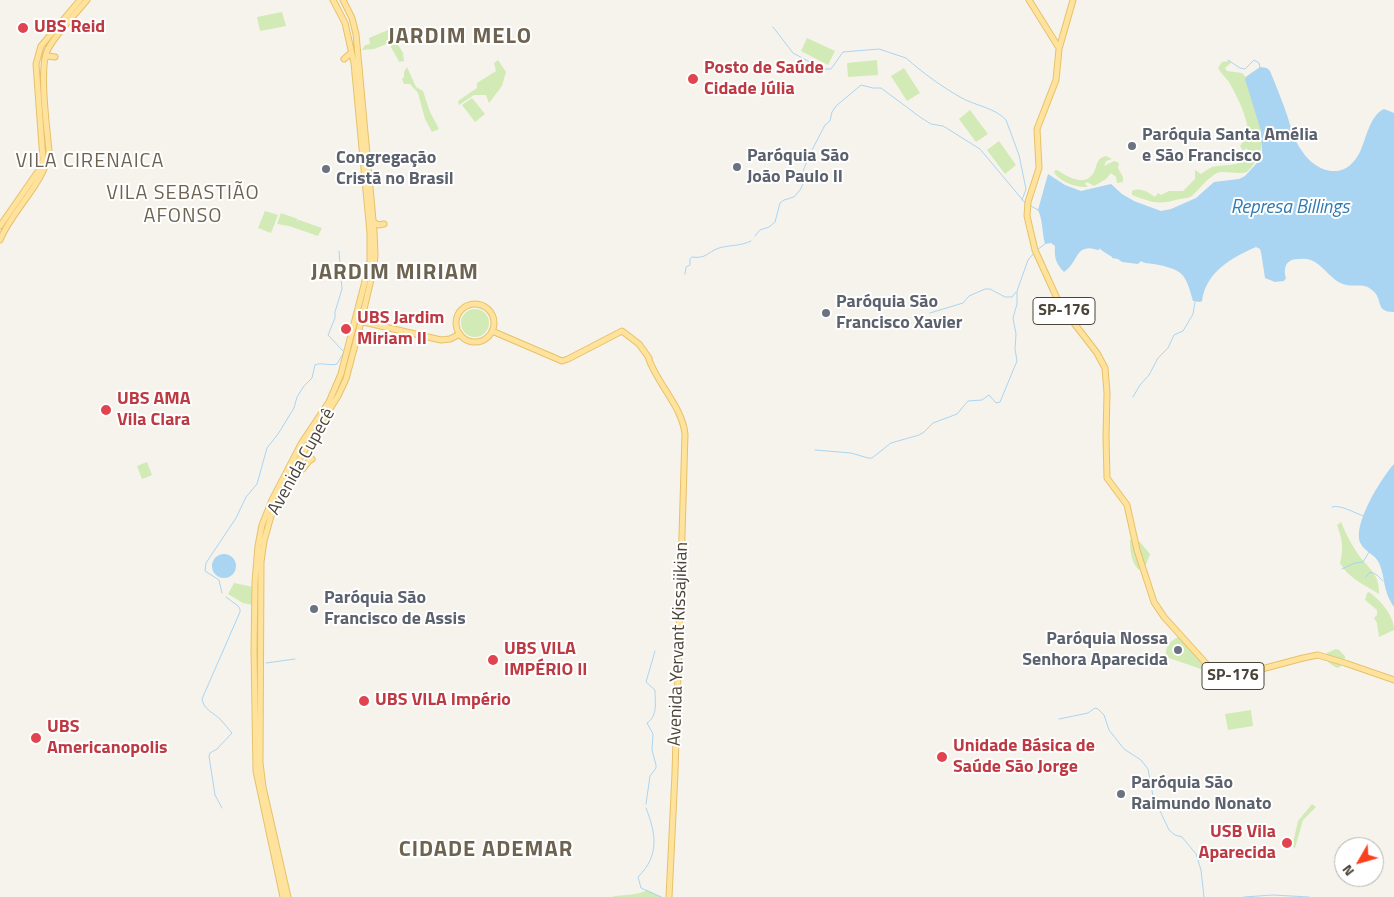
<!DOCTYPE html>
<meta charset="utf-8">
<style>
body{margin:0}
#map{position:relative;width:1394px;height:897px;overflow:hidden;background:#f6f3ec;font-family:"Titillium Web",sans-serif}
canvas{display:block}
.north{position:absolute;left:1334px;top:837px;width:50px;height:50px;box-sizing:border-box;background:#fff;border:1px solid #b7b4b0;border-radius:50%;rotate:232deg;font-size:14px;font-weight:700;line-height:20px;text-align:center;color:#4b4439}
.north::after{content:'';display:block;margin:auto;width:18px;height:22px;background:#fc3f1d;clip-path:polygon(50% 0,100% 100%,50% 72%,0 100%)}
</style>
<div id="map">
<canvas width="1394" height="897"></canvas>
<div class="north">N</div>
</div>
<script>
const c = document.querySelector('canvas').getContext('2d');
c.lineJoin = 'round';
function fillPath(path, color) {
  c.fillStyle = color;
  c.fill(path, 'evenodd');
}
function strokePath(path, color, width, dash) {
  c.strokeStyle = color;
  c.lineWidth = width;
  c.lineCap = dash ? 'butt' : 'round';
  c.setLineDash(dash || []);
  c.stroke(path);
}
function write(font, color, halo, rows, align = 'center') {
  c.font = font + ' "Titillium Web",sans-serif';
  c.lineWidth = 4;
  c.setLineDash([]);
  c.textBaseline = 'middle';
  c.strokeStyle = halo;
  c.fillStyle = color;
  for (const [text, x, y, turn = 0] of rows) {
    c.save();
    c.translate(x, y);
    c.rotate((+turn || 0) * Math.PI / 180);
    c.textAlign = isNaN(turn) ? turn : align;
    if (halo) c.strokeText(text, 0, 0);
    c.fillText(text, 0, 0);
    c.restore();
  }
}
fillPath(new Path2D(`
 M282,12L286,26L260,31L257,17Z
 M388,30L395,43H397L403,53L404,61L399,62C396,55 392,50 389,43L374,49L362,50L365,45L370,44L369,38Z
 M807,38L835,51L828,65L801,51Z
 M498,60L506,72L502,86L489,103L486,95H474L459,105L458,101L477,88V83L496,71L494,63Z
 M877,60L878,75L848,77L847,63Z
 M1229,61L1231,63L1225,68L1227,71L1242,73L1247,78C1258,110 1276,144 1247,172C1237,175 1225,170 1217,173C1209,177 1200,188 1194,194C1191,198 1186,198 1180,199C1157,205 1154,203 1132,195V191C1140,187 1148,192 1155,197L1158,193L1161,195L1169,191H1183L1195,179V170L1201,174C1204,172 1208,169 1212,167C1222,164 1253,168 1247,148L1243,151L1240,146L1243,142L1248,140C1250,122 1239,100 1230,84C1227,78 1221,74 1218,68L1222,62Z
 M407,67L416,87L423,91L430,112L439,129L432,132L425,119L418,93L410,84H404L402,79L404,77V72Z
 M904,68L920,93L907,101L891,76Z
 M472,98L485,114L475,122L462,105Z
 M970,110L988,134L976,142L959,119Z
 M999,141L1016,165L1005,174L987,150Z
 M1106,156L1112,159L1106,161L1104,166L1114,161L1119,163L1118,168L1123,177V182L1117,183L1116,177L1111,173L1106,179L1094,186L1087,182L1085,184L1088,187C1076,188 1062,182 1055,174L1054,171L1057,170C1071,179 1089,189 1096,167C1098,160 1099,158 1106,156Z
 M265,211L278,215L271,233L258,228Z
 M281,213L298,219L296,221L299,220L322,228L318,236L289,226L277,224Z
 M461 323a14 14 0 1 1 28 0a14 14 0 1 1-28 0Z
 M147,462L152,475L142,479L137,466Z
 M1341,522C1346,534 1352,546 1360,557C1370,569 1380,576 1379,594C1365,585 1348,578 1340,563C1344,549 1342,538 1337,525Z
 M1134,539L1140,542L1150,554L1145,567L1139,570C1131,563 1130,550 1130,540Z
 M234,583L253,587V605L243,603L228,594Z
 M1369,592C1380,600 1394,615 1394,630L1379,637L1377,623L1374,618L1377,615V610L1365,600L1367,593Z
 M1179,636L1207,667L1201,669L1166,657C1165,645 1170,642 1179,636Z
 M1336,649L1339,650L1345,656C1345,661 1342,667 1337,668L1329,663L1325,656L1327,653Z
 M1251,710L1253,726L1228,730L1225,714Z
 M1312,804L1316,807L1303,820L1295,848L1292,847L1298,821Z
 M647,890L662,897H611C624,894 636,896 647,890Z`), '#d2eab5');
fillPath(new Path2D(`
 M1260,67L1267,68L1270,71C1276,86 1282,100 1287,115C1291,127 1294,141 1302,151C1308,161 1321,171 1333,171C1346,172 1354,163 1360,152C1366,139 1370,115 1384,109L1394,113V312C1374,312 1384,299 1372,290C1363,282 1353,288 1343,284C1328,279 1319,256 1301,259C1297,259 1293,259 1290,261C1284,264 1284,273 1286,278L1284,281L1275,282L1265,278L1261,252L1260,249L1256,247C1231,258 1206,272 1202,301L1200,302L1193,301C1185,272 1183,270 1154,264C1147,263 1145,264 1141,261L1138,264L1122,262L1118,259L1112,258V257L1101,250L1100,248L1099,250C1095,250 1090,247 1085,249C1076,251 1075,265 1064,272C1056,264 1054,257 1055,246L1051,243L1045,244C1042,233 1043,220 1038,210L1048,174L1065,185L1081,191L1111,184L1122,194L1134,201L1161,211L1171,209L1196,198L1214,182L1239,179L1245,176L1256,164L1262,152L1261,131L1245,79L1247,76Z
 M1394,464V607C1382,589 1386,579 1379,563C1375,554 1365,552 1361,544C1351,526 1382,477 1394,464Z
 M212 566a12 12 0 1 1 24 0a12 12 0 1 1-24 0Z`), '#a9d4f2');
strokePath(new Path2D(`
 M773,27L793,53L823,69H831L843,52L879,49L906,58C923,73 941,86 960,97C975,106 994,107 1006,120L1019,155L1026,189L1022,200
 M1228,60L1240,68L1245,69L1254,60L1259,63L1260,67
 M811,152L825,125L830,121L832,112L836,106L861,85L873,88H881L920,117L931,124L943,126L980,149L1026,204
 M1031,206L1038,210
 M755,236L760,230L769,227L775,222L780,203L784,200L794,197L800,190L803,184V171L808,159
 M1037,250L1045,244
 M685,274L686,267L690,265V259L692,257C707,259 707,252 719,248C730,245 741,246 751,241
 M930,313L963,303L969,296L985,289H990L1005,297H1012L1016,292
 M1133,397L1140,385L1149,375L1158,358L1168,348L1174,335L1183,331L1193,314L1195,302
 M815,450L851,453L868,458H872L891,443L919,435L924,432L933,423L957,414L968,401L982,400L989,395L996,403L1000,402L1017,361L1015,349L1016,334L1013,318L1017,304V291L1028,260L1034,253
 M1332,507C1340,504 1354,513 1364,516
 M1342,569L1355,563L1363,562L1369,552
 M1366,577L1370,572C1377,574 1378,576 1383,581
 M222,593L219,580L205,571L206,563L236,518L246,497L257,484L267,448L278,434L294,408L297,397L304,386L312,378L315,365C321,362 329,366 337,364L344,352L328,335L335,318V312L342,289L339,251
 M266,663L295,659
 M1059,719L1088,713L1095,708L1098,709L1104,715L1109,730L1124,749L1141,760L1148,769L1153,796L1169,830L1175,835L1182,837L1196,854L1201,870L1204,897
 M646,804L650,776L656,768V765L652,750L653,734L647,723C658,716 655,702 655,690L646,682L655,651
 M222,808L215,795L209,756L210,753L217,749L232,733C228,729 225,724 221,720C214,713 204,710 202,699L240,612V609L238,606L226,597
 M646,808C656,834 660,855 638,877L641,888L661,897
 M1244,897L1273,895L1309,897`), '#a9d4f2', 1);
const major = new Path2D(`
 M1029,0L1059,48
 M1073,0L1059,49L1056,80L1037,129L1039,168L1028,202L1027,216L1035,250L1060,305L1097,353L1105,368L1107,393L1106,437L1107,478L1127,505L1137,550L1154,602L1164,617L1212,670L1222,675H1239L1303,658L1318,655L1345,663L1394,680
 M45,58L48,56L55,57
 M344,59L351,53
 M374,222L378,225L384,224
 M0,226L39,170L43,160L36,64L41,46L80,0
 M0,240C12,210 46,182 49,151C47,128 39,70 47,51C55,34 75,15 87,0
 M456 323a19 19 0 1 1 38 0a19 19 0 1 1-38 0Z
 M359,321L441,340L450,339L460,334
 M492,331L562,361L568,359L622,331L639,344L649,358
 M648,357C657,384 682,406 685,434L675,773L669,897
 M293,471L303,469L309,461L312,459
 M283,897L256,771L254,650L255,582L258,546L262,525L272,500L301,444L329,402L341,374L370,262V233L354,63L345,23L333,0
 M288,897L263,787L260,763L261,562L264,541L271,516L297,463L338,396L346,379L360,326L374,267L375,255L374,231L356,34L352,18L343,0`);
strokePath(major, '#e6c16a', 7);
strokePath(major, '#ffe39c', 5);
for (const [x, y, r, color] of [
 [23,28,6,"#e0444e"],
 [693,79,6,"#e0444e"],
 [1132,146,5,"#6b7280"],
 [737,167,5,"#6b7280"],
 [326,169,5,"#6b7280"],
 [826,313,5,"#6b7280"],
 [346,329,6,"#e0444e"],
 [106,410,6,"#e0444e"],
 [314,609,5,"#6b7280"],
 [1178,650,5,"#6b7280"],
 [493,660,6,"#e0444e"],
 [364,701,6,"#e0444e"],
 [36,738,6,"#e0444e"],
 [942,757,6,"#e0444e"],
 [1121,794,5,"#6b7280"],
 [1287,843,6,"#e0444e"]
]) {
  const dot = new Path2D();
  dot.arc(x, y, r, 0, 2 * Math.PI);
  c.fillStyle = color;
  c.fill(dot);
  strokePath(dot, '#fff', 2);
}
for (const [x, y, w] of [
 [1064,311,62],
 [1233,676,62]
]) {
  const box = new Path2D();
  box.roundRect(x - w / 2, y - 13.5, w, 27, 4);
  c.fillStyle = '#fff';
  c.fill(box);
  strokePath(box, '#4b4439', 1);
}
write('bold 16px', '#4b4439', null, [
 ["SP-176",1064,311],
 ["SP-176",1233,676]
]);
write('bold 18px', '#be3a42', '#fff', [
 ["UBS Reid",34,28],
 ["Posto de Saúde",704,69],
 ["Cidade Júlia",704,90],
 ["UBS Jardim",357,319],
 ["Miriam II",357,340],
 ["UBS AMA",117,400],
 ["Vila Clara",117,421],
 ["UBS VILA",504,650],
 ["IMPÉRIO II",504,671],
 ["UBS VILA Império",375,701],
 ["UBS",47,728],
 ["Americanopolis",47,749],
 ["Unidade Básica de",953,747],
 ["Saúde São Jorge",953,768],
 ["USB Vila",1276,833,"right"],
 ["Aparecida",1276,854,"right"]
], 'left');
write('bold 18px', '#5b616d', '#fff', [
 ["Paróquia Santa Amélia",1142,136],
 ["e São Francisco",1142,157],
 ["Paróquia São",747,157],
 ["João Paulo II",747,178],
 ["Congregação",336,159],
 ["Cristã no Brasil",336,180],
 ["Paróquia São",836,303],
 ["Francisco Xavier",836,324],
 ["Paróquia São",324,599],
 ["Francisco de Assis",324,620],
 ["Paróquia Nossa",1168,640,"right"],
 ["Senhora Aparecida",1168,661,"right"],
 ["Paróquia São",1131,784],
 ["Raimundo Nonato",1131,805]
], 'left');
write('18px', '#4b4439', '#fff', [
 ["Avenida Cupecê",302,462,-61],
 ["Avenida Yervant Kissajikian",679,644,-88]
]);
write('italic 19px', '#2e7ab2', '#fff', [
 ["Represa Billings",1290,208]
]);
c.letterSpacing = '1px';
write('20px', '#6e6250', '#fff', [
 ["VILA CIRENAICA",90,162],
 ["VILA SEBASTIÃO",183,194],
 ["AFONSO",183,217]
]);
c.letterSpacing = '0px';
c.letterSpacing = '1px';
write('bold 22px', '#6e6250', '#fff', [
 ["JARDIM MELO",460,38],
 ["JARDIM MIRIAM",395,274],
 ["CIDADE ADEMAR",486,851]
]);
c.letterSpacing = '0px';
</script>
